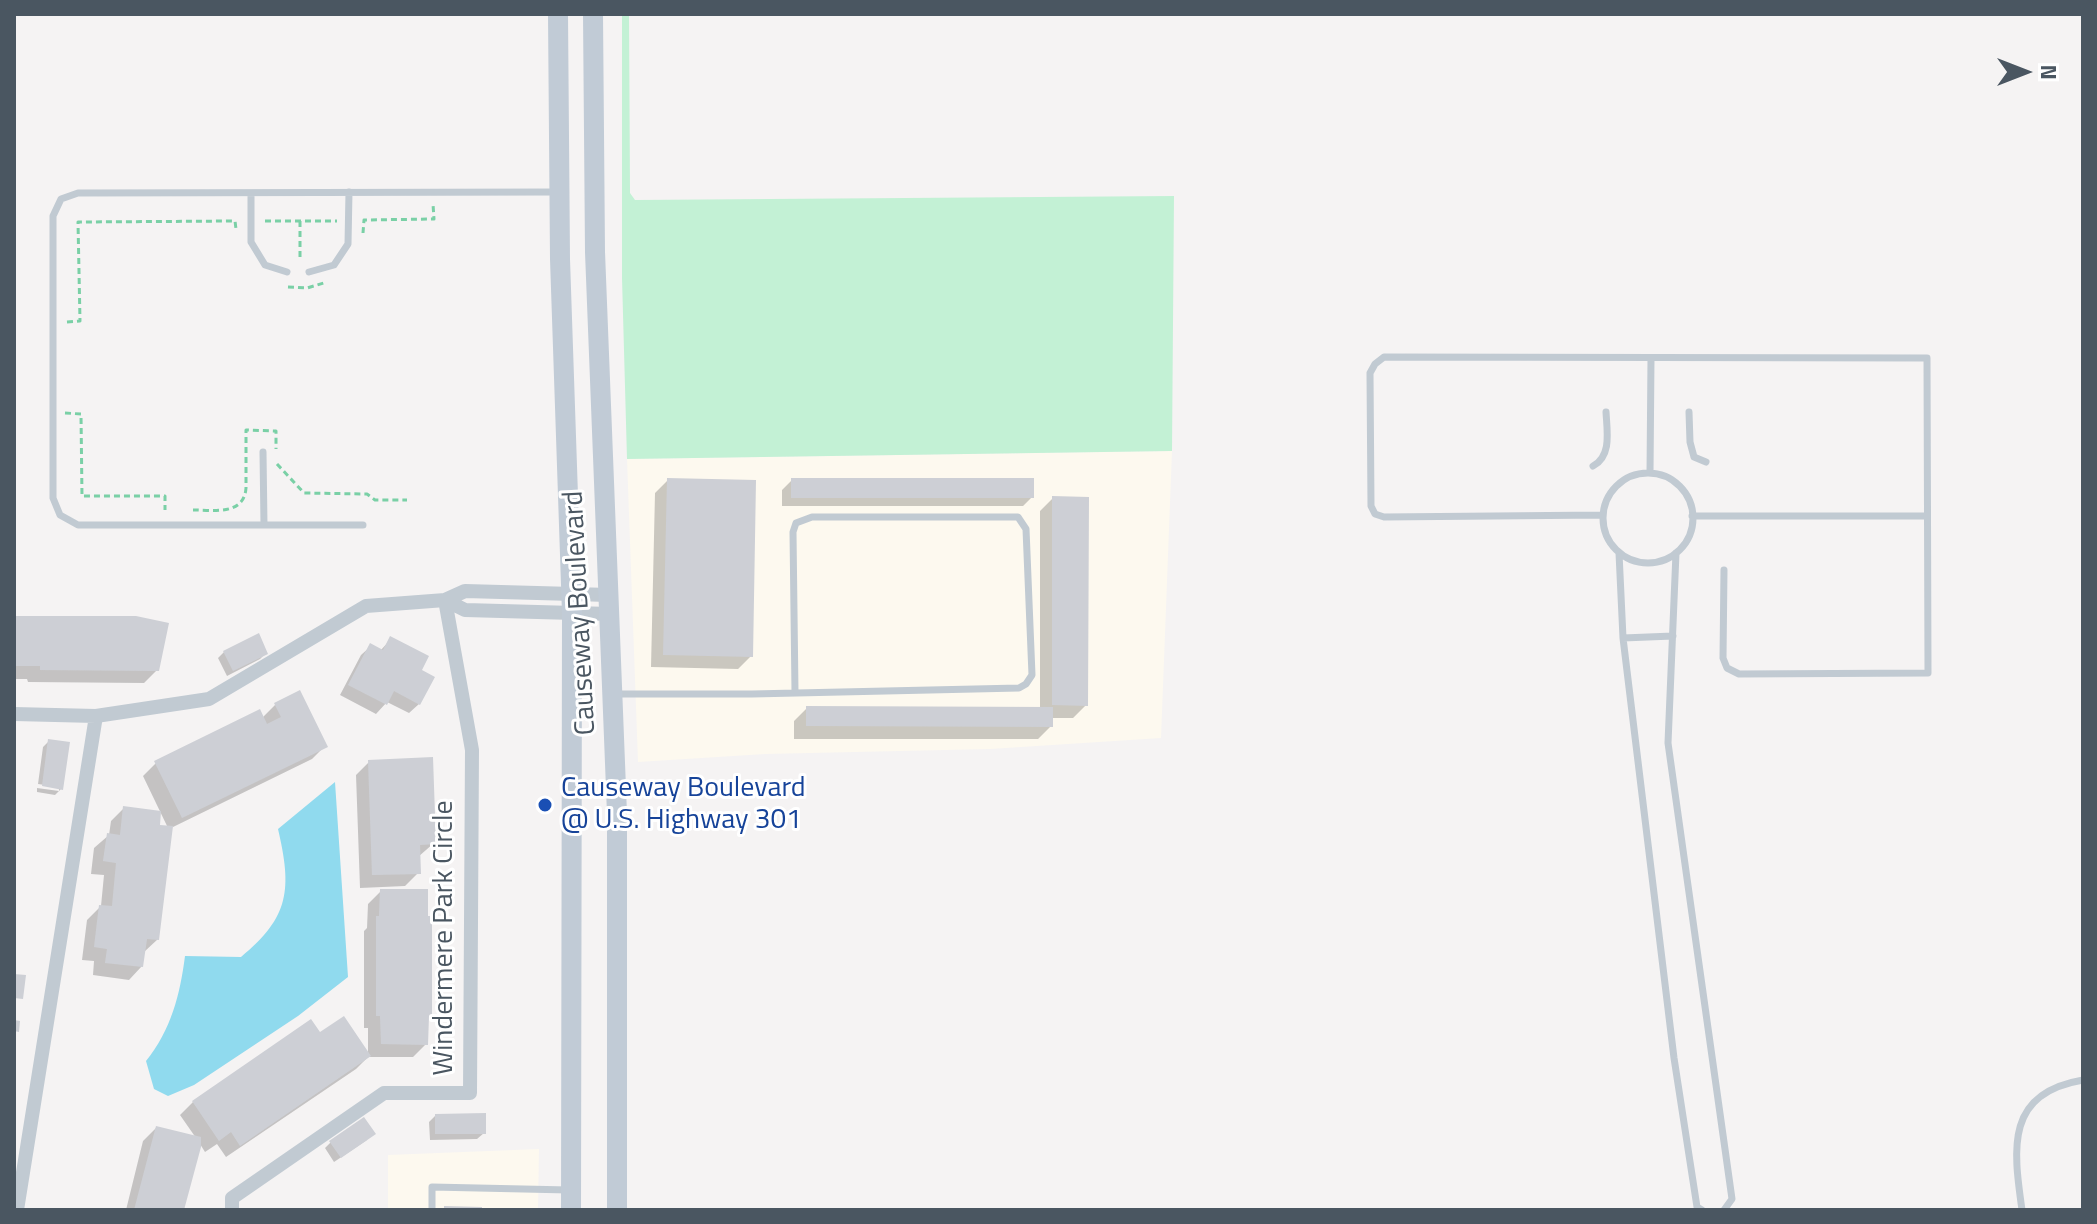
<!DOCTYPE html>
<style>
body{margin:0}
#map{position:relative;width:2097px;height:1224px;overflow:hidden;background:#f5f3f3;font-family:"Titillium Web",sans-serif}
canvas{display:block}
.frame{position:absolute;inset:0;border:16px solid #4a5661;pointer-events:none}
.north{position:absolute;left:1985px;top:32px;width:80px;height:80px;-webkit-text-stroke:6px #fff;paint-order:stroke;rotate:90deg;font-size:22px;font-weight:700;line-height:32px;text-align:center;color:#4a5661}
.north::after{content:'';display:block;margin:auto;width:28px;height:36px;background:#4a5661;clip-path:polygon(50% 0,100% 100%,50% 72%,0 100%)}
</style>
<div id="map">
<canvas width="2097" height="1224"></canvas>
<div class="frame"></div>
<div class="north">N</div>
</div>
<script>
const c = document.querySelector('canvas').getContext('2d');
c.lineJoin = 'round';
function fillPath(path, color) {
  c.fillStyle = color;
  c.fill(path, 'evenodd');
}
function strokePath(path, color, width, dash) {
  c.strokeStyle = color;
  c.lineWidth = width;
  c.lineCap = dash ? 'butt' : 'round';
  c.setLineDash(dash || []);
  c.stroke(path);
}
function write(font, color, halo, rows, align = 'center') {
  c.font = font + ' "Titillium Web",sans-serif';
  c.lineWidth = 6;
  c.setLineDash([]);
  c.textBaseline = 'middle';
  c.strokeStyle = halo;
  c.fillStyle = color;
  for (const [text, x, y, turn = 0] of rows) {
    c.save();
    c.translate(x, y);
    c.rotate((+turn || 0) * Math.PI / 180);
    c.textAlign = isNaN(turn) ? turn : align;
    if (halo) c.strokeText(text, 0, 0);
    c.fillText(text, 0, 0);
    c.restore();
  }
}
fillPath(new Path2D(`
 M1172,451L1161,738L990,749L765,754L638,762L627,459Z
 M539,1149L538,1210H388V1155Z`), '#fdf9ef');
fillPath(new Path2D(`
 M622,14H629L630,193L635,200L1174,196L1172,451L627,459L622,278Z`), '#c3f1d5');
fillPath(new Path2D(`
 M335,782L348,977L298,1016L194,1085L168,1096L154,1089L146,1061C171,1030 180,995 185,956L241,957C290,917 292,889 278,829Z`), '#90daee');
fillPath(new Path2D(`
 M668,480L751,656L738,669L651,667L655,493Z
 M792,480L1032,497L1023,506H782V490Z
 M1053,498L1086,705L1073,718H1051V726L1038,739H794V721L807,708L1040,709V511Z
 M14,618L157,670L144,683L28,682L27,679H14Z
 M391,639L419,671V704L409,713L387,702L376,714L340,695L361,655L371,646L380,651Z
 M224,652L266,653L260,659L227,676L218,658Z
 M299,693L325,746L312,759L171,828L158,939L144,952L142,966L129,980L93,975L94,961L82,960L87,920L101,906L104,875L91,874L94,848L109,835L111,821L124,808L158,826L168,828L143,776L156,763L262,718L275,705Z
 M49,741L61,789L59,791V787L38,784L43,747Z
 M369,762L434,843L418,857V873L405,886L360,888L356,775Z
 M37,788L59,791L55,795L37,792Z
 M381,891L427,1017L426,1044L413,1057H368L356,1069L226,1157L217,1144L205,1152L200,1144L182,1210H126L143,1141L156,1128L196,1138L180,1115L193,1102L320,1035L368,1055V1028H364V931L367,928L368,904Z
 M435,1116L484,1133L477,1139L430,1140L429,1122Z
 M367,1140L334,1162L325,1148L331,1142Z`), '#0003');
fillPath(new Path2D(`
 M667,478L756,480L753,657L663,655Z
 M791,478H1034V498H791Z
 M1052,496L1089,497L1088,706L1052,705Z
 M14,616H136L169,623L159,671L40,670V666H14Z
 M259,633L268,654L233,671L223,651Z
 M390,636L429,656L422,670L435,677L420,705L394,691L387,705L348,685L370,643L383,650Z
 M300,690L328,747L182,818L154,761L260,709L267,724L281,717L274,703Z
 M806,706L1053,707V727L806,726Z
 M48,739L70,742L63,790L42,786Z
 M433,757L436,844L420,845L421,874L372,875L368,760Z
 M123,806L161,811L160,825L173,826L159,940L147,939L143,967L105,963L107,949L94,947L99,905L112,906L116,863L103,861L107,833L120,835Z
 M380,889H428V916H432V1015L429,1016L428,1045L381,1044L380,1016H376V916H379Z
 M14,974L26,975L23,999L14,998Z
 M344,1016L371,1056L240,1146L231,1132L219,1141L192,1101L311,1019L320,1032Z
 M14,1020L20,1021L19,1032L14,1031Z
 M486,1113V1134H435V1114Z
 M364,1117L376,1134L341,1158L329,1141Z
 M156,1126L201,1137V1147L184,1210H134Z
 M444,1206L482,1207V1210H444Z`), '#cdcfd5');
strokePath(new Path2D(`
 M265,221H337
 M300,221V261
 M363,233L364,220L434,219L433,204
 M288,287L307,288L327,282
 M67,322L80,321L78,222L235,221L236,229
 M65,413L81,414L82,496H165V510
 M277,464L304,493L367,494L375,500H407
 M193,510C213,510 244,516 246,488V430L276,431V449`), '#7ad0a6', 3, [6, 4]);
strokePath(new Path2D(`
 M251,193V242L265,265L287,272
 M309,272L334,265L348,244L349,192
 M1689,412L1690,442L1694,457L1706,462
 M263,452L264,525
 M1593,466C1612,456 1607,431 1606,412
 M1650,473L1651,358
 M1603 518a45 45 0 1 1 90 0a45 45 0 1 1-90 0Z
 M1603,515L1384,517L1375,514L1371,506L1370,373L1375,364L1384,357L1927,358L1928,673L1739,674L1727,668L1723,658L1724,570
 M1692,516H1927
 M363,525H78L60,515L53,498V216L61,199L78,193L558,192
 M1619,553L1623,638L1674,1058L1697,1207L1702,1210
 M1676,553L1668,743L1732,1199L1724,1210
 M1623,638L1673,636
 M614,694H752L1019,688L1026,684L1032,675L1026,529L1018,517H812L796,523L793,532L795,692
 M432,1210V1187L569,1190
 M2022,1210C2013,1147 2006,1093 2083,1080`), '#c1cad2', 7);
strokePath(new Path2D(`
 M445,600L465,610L610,614
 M14,714L96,716L209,699L366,606L445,600L465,591L609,595
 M17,1210L96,716
 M232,1210V1198L384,1093H470L472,750L445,600`), '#c1cad2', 14);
strokePath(new Path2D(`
 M558,14L560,259L572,614L571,1210
 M593,14L595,252L617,814V1210`), '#c1cbd6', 20);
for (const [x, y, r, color] of [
 [545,805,8,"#1a4fb4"]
]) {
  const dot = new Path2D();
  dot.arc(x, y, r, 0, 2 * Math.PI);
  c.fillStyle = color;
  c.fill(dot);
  strokePath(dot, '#fff', 3);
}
write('28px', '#4a5661', '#fff', [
 ["Causeway Boulevard",581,613,-93],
 ["Windermere Park Circle",445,938,-90]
]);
write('28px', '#164399', '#fff', [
 ["Causeway Boulevard",561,789],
 ["@ U.S. Highway 301",561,821]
], 'left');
</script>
